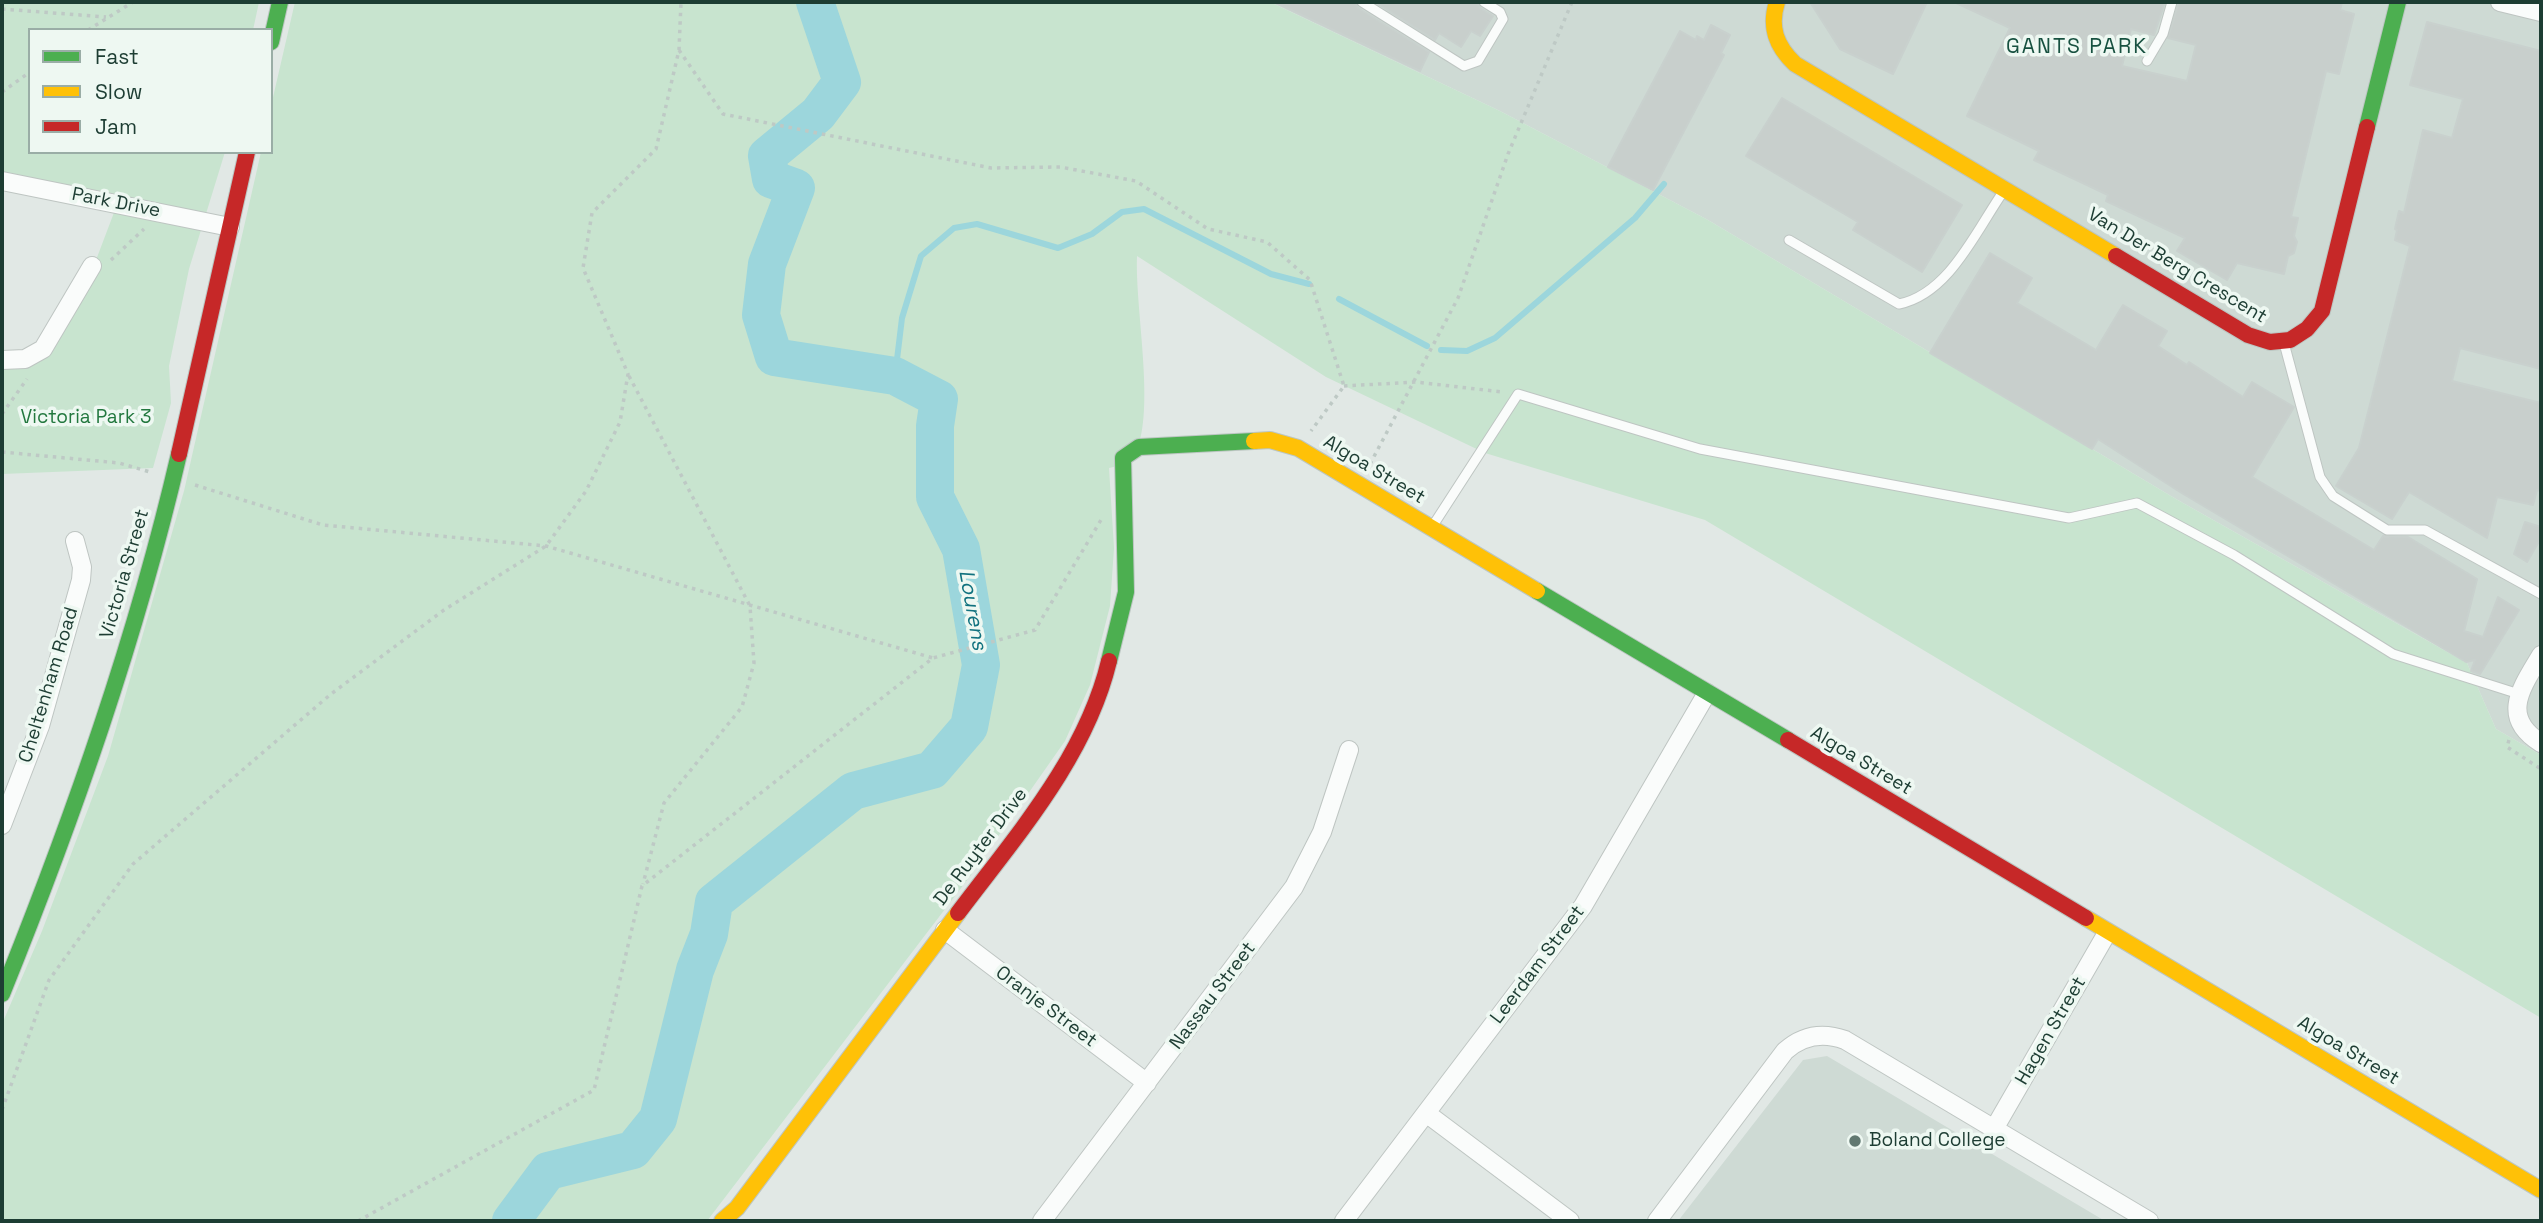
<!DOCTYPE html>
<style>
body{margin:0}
#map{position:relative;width:2543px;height:1223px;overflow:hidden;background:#e1e8e5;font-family:"Space Grotesk",sans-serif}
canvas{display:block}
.frame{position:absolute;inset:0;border:4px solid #1d3d33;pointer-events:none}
.legend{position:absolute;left:28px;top:28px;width:245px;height:126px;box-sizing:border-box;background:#eef8f2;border:2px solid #9aada6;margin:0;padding:9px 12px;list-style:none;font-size:21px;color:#1d3d33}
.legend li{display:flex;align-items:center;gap:14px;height:35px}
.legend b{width:35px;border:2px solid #9aada6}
</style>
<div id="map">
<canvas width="2543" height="1223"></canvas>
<div class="frame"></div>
<ul class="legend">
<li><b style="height:9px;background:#4caf50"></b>Fast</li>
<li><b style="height:9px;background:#ffc107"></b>Slow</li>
<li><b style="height:9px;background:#c62828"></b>Jam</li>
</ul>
</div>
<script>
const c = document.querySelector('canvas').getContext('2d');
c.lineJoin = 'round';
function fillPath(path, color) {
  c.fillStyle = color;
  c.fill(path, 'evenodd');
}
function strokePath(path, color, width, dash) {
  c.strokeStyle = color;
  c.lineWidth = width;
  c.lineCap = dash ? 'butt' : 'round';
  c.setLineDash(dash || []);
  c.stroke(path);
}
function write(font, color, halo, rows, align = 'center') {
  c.font = font + ' "Space Grotesk",sans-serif';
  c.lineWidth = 7;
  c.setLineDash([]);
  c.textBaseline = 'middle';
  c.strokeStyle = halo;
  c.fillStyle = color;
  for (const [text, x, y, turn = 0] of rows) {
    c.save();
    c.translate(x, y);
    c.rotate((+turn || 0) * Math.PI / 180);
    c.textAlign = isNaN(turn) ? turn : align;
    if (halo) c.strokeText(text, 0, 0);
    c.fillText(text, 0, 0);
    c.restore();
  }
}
fillPath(new Path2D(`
 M1270,2H2541V755L2496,729L2467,663L2176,499L1708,220L1500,111Z
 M1827,1056L2105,1221H1678L1803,1060Z`), '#cedad4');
fillPath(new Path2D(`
 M2,2H259L253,30H30V152H225L189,269L169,366L171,403L153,468L2,474V361L24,360L93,268L118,202L2,181Z
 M295,2H1270L1500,111L1708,220L2176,499L2467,663L2496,729L2541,755V1018L1705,520L1485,453L1326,377L1137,256C1135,308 1154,401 1138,447C1133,459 1121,466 1109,468L1114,548L1110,606L1090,685L1065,741L971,875L707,1221H2V1024L42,931L108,756L184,491L261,152H271V106Z`), '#c8e4cf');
strokePath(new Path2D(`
 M1339,299L1427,346
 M1441,350L1467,351L1495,338L1635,218L1664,184
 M895,376L902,318L921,256L954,228L977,224L1058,248L1092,234L1122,212L1144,209L1271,274L1309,284`), '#9cd6dc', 6);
strokePath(new Path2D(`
 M511,1221L548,1171L633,1150L658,1119L695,970L709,934L714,902L853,791L932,770L969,727L981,665L961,549L935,497V426L939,399L895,376L774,357L761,315L767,264L796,188L771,179L767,156L818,114L842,82L815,2`), '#9cd6dc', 38);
const building = new Path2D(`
 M1274,2H1355L1358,8L1429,52L1420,71Z
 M1375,2H1477L1480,8L1493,16L1480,36L1471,31L1461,47L1439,33L1435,40Z
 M1810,2H1927L1893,74L1840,49Z
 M1954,2H2165L2154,35L2131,29L2122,66L2187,81L2196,45L2168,38L2179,2H2342L2340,10L2354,14L2339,74L2326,71L2291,217L2298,218L2294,236L2297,242L2294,253L2288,256L2284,274L2237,263L2227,280L2177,251L2185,238L2106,201L2108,195L2034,160L2039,151L1967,116L2010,28Z
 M2427,22L2541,51V369L2460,348L2452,381L2541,403V491L2537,490L2533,505L2497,497L2487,538L2409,492L2392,519L2336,486L2359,448L2410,246L2395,240L2397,230L2395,229L2399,211L2404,213L2423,130L2452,138L2463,99L2410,85Z
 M1711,25L1730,35L1721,53L1724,55L1653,190L1608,167L1680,31L1696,40L1697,36L1704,40Z
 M1782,98L1962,205L1922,272L1853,230L1858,222L1746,156Z
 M1990,253L2032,278L2017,303L2096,350L2123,305L2167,331L2158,346L2187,365L2189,362L2243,397L2252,382L2294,407L2252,477L2374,550L2383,536L2408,537L2477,579L2464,631L2483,637L2498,597L2519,610L2480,674L2471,671L2475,660L2466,662L2180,492L2098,439L2092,449L1930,353Z
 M2525,522L2541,527V538L2527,562L2514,554Z`);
fillPath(building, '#c8cfcc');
strokePath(building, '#c9d1ce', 2);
const lane = new Path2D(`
 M1362,2L1464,66L1478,61L1503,19L1500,12L1484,2
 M2147,61L2163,34L2172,2
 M1789,240L1899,304C1949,294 1976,231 2003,192
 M2284,343L2320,477L2333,496L2387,530H2425L2541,594
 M1432,527L1518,394L1700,449L2069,518L2137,503L2234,555L2393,654L2519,694`);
const street = new Path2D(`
 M2500,2L2541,12
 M2,181L230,227
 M2,360L25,359L43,349L92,266
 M2541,655C2522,687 2499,717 2541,743
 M2,825L40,726L81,580L82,567L75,541
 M945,930L1147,1083
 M1426,1113L1570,1221
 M1994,1129L2107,933
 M1042,1221L1294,887L1322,832L1349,750
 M1344,1221L1583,906L1707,693
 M1657,1221L1785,1051C1803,1035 1823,1032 1845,1040L2149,1221`);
const fast = new Path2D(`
 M271,42L280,2
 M2367,127L2398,2
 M1537,591L1788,740
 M1109,661L1126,592L1123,458L1139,447L1254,441
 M2,994C73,818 136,639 179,454`);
const slow = new Path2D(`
 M1777,2C1769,27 1776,46 1795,64L2116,256
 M1254,441L1270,440L1298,448L1537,591
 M2086,918L2541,1190
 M722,1221L737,1208L958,913`);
const jam = new Path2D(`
 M2116,256L2248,335L2270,342L2290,340L2307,329L2322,311L2367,127
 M179,454L247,152
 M1788,740L2086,918
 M958,913C1016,836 1086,757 1109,661`);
strokePath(lane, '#bec5c2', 11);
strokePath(street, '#bec5c2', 20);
strokePath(fast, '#bcc6c2', 18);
strokePath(slow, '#bcc6c2', 18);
strokePath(jam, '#bcc6c2', 18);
strokePath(new Path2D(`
 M2,9L106,17
 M88,30L133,2
 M679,50L723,114L991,168L1060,167L1136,181L1208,229L1267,242L1310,280L1344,386L1311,431
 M2,92L30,72
 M111,260L144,229
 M629,376L750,606L754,663L742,707L664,803L643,884
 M1344,386L1416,382L1502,392
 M2,414L27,379
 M2,452L119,463L150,472
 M1370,464L1458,298L1508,154L1572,2
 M195,485L323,525L546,546L933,658
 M2509,740L2507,747L2541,769
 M2,1110L49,980L133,864L331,694L444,610L546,546L586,491L620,422L628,374L583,268L592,213L656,149L679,50L681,2
 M358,1221L594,1090L642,886L933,658L1035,630L1101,520`), '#bec9c5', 3.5, [3.5, 5]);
strokePath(lane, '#fafcfb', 9);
strokePath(street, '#fafcfb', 18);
strokePath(fast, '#4caf50', 16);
strokePath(slow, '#ffc107', 16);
strokePath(jam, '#c62828', 16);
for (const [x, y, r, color] of [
 [1855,1141,7,"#627971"]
]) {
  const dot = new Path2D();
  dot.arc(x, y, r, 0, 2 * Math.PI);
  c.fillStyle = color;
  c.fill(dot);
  strokePath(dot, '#eef8f2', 2.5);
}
write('19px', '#1d3d33', '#eef8f2', [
 ["Park Drive",116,203,11],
 ["Van Der Berg Crescent",2177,266,31],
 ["Algoa Street",1374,470,31],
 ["Victoria Street",125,574,-74],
 ["Cheltenham Road",49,685,-73],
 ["Algoa Street",1861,761,31],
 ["De Ruyter Drive",981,847,-53],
 ["Leerdam Street",1538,965,-53],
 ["Nassau Street",1213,996,-53],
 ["Oranje Street",1046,1007,37],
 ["Hagen Street",2051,1031,-60],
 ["Algoa Street",2348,1051,31]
]);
write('19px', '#23783f', '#eef8f2', [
 ["Victoria Park 3",86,418]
]);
write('19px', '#1d3d33', '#eef8f2', [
 ["Boland College",1869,1141]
], 'left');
c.letterSpacing = '2px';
write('21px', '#175140', '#eef8f2', [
 ["GANTS PARK",2077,47]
]);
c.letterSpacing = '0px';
write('italic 21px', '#11727f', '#eef8f2', [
 ["Lourens",972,610,80]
]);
</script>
